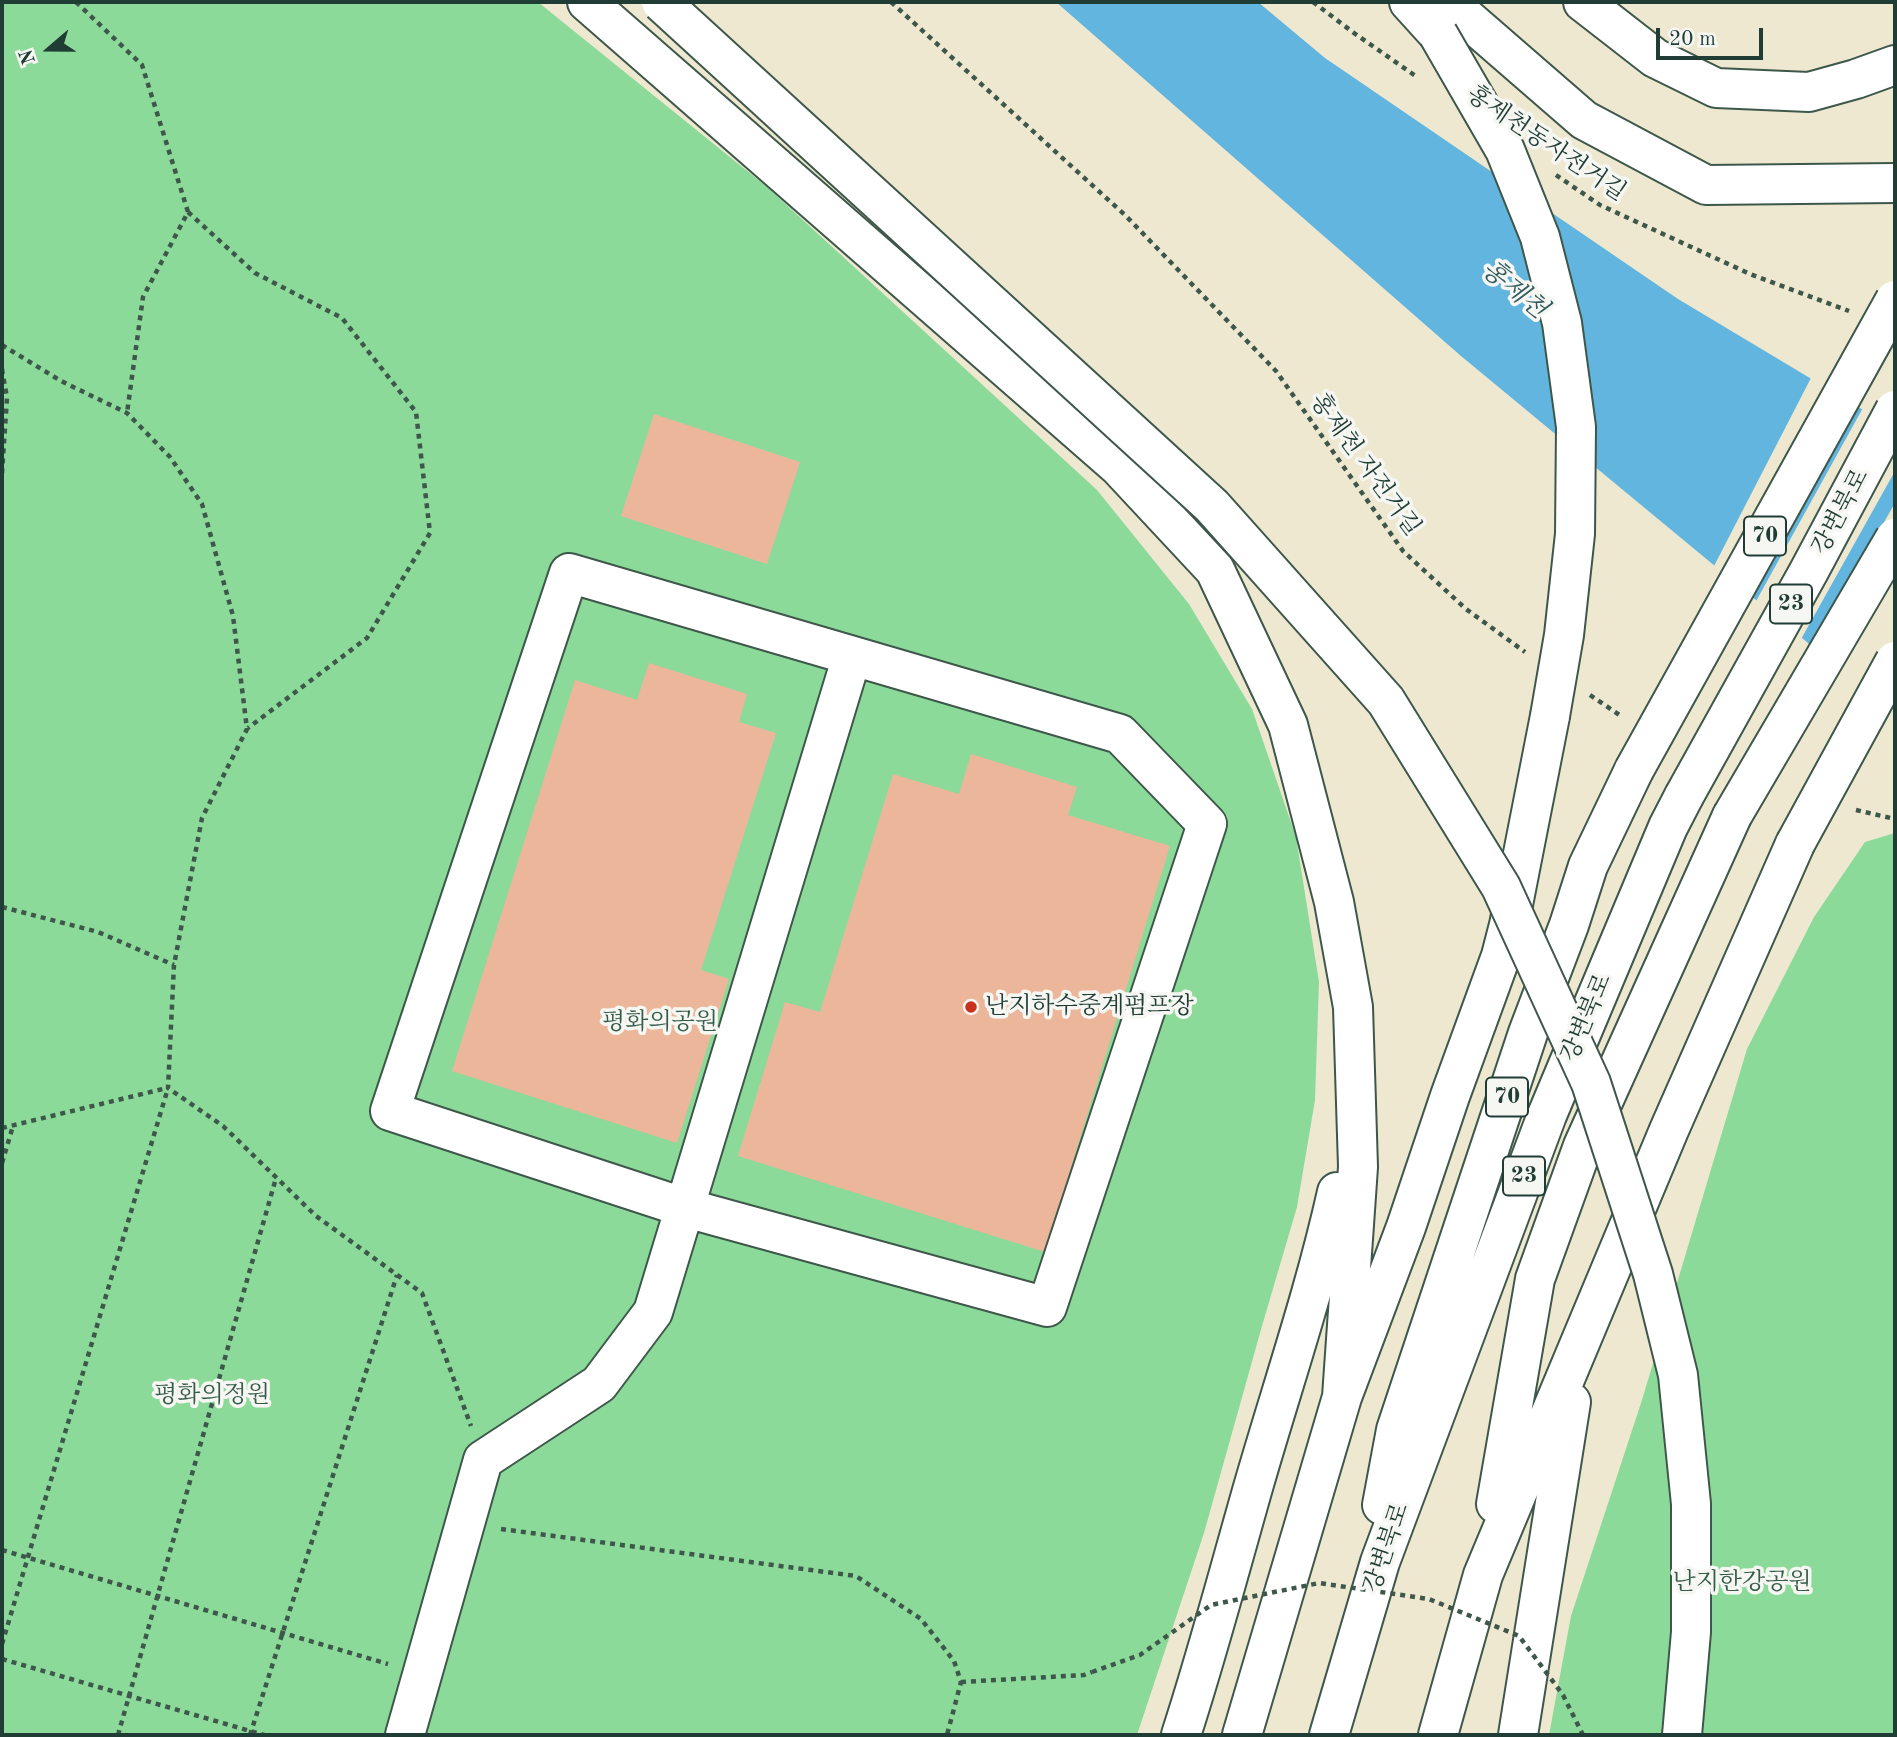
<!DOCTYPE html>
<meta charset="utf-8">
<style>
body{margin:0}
#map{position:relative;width:1897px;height:1737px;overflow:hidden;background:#eee8d0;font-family:"Old Standard TT",serif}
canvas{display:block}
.frame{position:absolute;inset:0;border:4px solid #1f3d34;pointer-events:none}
.north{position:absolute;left:14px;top:14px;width:70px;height:70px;-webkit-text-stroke:5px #f6f6f2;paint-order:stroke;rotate:250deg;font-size:19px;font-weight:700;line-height:28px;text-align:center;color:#1f3d34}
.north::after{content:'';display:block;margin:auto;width:24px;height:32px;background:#1f3d34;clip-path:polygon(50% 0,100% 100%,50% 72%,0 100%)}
.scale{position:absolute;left:1656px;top:28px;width:107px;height:32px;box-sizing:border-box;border:4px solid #1f3d34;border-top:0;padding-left:9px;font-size:21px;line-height:24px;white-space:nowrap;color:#1f3d34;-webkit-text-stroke:5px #f6f6f2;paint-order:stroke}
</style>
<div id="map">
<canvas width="1897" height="1737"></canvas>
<div class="frame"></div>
<div class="north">N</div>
<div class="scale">20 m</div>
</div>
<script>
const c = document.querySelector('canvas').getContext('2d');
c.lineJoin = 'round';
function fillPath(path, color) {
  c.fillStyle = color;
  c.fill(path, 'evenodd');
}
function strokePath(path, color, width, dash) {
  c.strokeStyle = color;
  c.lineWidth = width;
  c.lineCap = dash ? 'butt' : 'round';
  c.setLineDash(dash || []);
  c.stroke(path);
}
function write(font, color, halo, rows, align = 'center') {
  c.font = font + ' "Old Standard TT","Noto Serif KR",serif';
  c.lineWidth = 7;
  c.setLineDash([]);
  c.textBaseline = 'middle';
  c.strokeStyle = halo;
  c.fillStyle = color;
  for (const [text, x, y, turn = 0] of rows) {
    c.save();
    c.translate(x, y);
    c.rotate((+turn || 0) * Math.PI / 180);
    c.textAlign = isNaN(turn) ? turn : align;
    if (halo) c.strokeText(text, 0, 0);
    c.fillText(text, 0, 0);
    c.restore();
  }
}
fillPath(new Path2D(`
 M2,2H538L767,187L1097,490L1189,604L1252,709L1296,837L1319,982L1315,1100L1297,1207L1262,1326L1204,1533L1137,1735H2Z
 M1895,833V1735H1549L1571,1616L1642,1400L1747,1049L1814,917L1865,842Z`), '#8cda99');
fillPath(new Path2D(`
 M1056,2H1258L1325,58L1678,299L1895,429V715L1461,356Z`), '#62b5de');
fillPath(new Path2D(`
 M1812,376L1856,401L1751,600L1713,568Z
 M1864,406L1895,425V471L1800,641L1755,603Z
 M1895,503V718L1811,650Z`), '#eee8d0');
fillPath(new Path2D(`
 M654,414L800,462L767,564L621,516Z
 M649,663L747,694L739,722L776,733L701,970L729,979L677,1143L452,1071L575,680L637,700Z
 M971,754L1077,787L1068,815L1170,846L1045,1252L738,1156L785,1002L820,1012L893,774L959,794Z`), '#ecb69a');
const minor = new Path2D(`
 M569,573L1120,734L1207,824L1047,1307L686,1208L390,1111Z
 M405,1735L483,1460L599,1384L653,1312L852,656`);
const highway = new Path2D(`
 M587,2L1119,467L1215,570L1288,725L1334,902L1353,1007L1358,1167L1342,1397
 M1409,2L1438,34
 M1448,2L1584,120L1706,185L1895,183
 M1583,2L1655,58L1716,88L1809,92L1856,79L1895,65
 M1496,1504L1535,1279L1583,1146L1732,816
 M1382,1505L1396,1430L1528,1033L1569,925L1588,866L1634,770
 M1181,1735C1208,1652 1230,1568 1254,1484C1282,1387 1315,1291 1337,1192
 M1242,1735L1342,1397L1406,1227L1450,1096L1501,956L1509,925L1550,716
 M1329,1735L1380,1562L1547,1115L1668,827L1684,796
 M1438,1735L1483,1575L1669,1130L1795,844
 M1518,1735L1571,1402`);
strokePath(minor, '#3e574b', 42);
strokePath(highway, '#3e574b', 42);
strokePath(new Path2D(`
 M76,2L142,65L188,212L143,297L127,413
 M891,2L1125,215L1276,371L1403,551L1466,609L1525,652
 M1313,2L1354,33L1417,77
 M1556,175L1600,205L1750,274L1849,311
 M188,212L255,273L342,318L416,412L430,533L367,638L248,728
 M2,345L61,381L127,413L170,457L202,504L233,616L247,729L202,818L174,965L168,1088L223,1126L316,1216L422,1293L471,1426
 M2,369L7,398L2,473
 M1590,695L1621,716
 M1856,810L1895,819
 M2,907L98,932L174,965
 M2,1128L167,1088
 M2,1163L13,1126
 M501,1529L856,1576L921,1619L954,1661L961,1682L947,1735
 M2,1550L388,1664
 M2,1644L168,1088
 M2,1659L264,1735
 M961,1682L1084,1675L1092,1672
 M118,1735L276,1178
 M250,1735L397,1275`), '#3e574b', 4.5, [5, 5]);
strokePath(minor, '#fff', 38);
strokePath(highway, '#fff', 38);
const highwayBridge = new Path2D(`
 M661,2L1212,506L1386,701L1501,887L1591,1083L1653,1274L1678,1375L1691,1504V1632L1682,1735
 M1438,34L1505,150L1540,237L1562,323L1576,427L1575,534L1564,635L1550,716
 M1634,770L1895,300
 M1684,796L1809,571L1895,410
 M1732,816L1895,538
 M1795,844L1895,661`);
strokePath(highwayBridge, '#3e574b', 42, []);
strokePath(new Path2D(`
 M1092,1672L1140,1655L1211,1605L1319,1583L1429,1599L1519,1636L1563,1695L1583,1735`), '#3e574b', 4.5, [5, 5]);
strokePath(highwayBridge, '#fff', 38);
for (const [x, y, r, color] of [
 [971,1007,7,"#c8321e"]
]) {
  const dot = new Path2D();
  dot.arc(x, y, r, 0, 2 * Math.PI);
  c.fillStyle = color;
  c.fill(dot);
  strokePath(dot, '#f6f6f2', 2.5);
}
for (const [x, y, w] of [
 [1765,536,42],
 [1791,604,42],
 [1507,1097,42],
 [1524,1176,42]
]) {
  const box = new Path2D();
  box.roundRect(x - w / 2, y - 19.5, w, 39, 5);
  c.fillStyle = '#f6f6f2';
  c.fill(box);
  strokePath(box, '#1f3d34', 2);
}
write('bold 23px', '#1f3d34', null, [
 ["70",1765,536],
 ["23",1791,604],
 ["70",1507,1097],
 ["23",1524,1176]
]);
write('24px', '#1f3d34', '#f6f6f2', [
 ["홍제천동자전거길",1546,144,34],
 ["홍제천 자전거길",1365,465,54],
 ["강변북로",1841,512,-62],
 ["강변북로",1587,1018,-67],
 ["강변북로",1387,1548,-71]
]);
write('24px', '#1f3d34', '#f6f6f2', [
 ["난지하수중계펌프장",985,1007]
], 'left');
write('24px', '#355c48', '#f6f6f2', [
 ["평화의공원",660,1023],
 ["평화의정원",212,1396],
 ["난지한강공원",1742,1583]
]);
write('italic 26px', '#305b5e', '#f6f6f2', [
 ["홍제천",1514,290,39]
]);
</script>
